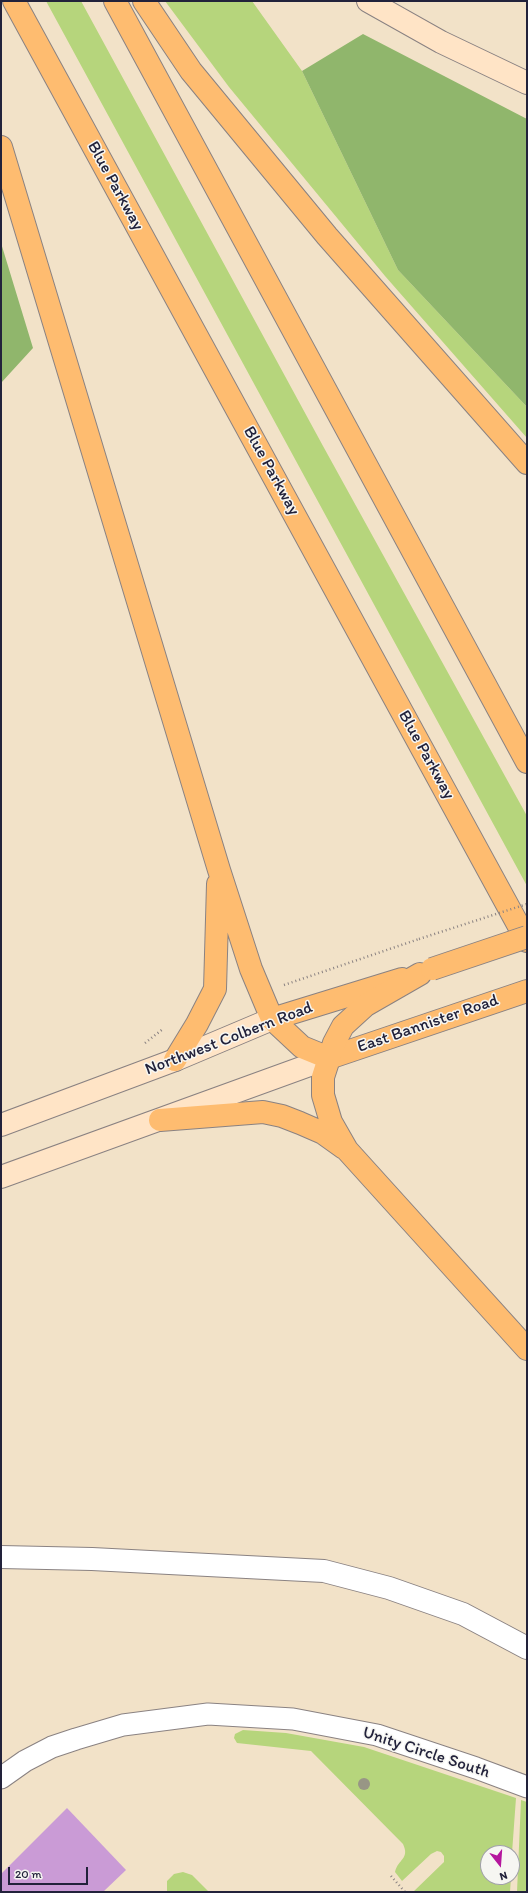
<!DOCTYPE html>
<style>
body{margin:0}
#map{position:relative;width:528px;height:1893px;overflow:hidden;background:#f2e2c8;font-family:Itim,sans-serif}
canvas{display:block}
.frame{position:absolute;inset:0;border:2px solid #22223b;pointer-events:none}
.north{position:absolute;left:480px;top:1845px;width:40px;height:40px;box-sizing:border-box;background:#f6f6f2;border:1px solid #a1a1a9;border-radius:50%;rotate:163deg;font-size:11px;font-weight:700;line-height:16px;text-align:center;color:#22223b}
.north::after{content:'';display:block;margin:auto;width:14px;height:18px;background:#b5179e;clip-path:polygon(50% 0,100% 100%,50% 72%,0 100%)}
.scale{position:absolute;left:8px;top:1867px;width:80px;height:18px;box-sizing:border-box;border:2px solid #22223b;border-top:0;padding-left:5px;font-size:12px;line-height:14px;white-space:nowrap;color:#22223b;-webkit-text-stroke:3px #f6f6f2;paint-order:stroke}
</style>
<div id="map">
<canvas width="528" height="1893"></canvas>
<div class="frame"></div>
<div class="north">N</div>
<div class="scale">20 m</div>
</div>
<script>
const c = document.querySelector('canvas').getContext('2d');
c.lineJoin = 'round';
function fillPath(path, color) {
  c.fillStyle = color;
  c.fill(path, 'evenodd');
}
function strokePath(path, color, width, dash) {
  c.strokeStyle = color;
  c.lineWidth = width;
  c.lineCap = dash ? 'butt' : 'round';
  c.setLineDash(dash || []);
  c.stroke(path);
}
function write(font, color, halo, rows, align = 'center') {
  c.font = font + ' Itim,sans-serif';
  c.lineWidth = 3;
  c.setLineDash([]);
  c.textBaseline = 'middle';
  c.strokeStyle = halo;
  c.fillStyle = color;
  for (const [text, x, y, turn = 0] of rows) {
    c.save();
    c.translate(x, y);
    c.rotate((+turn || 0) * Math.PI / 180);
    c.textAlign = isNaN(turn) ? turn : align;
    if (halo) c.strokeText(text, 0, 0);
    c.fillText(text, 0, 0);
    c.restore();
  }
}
fillPath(new Path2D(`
 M46,1H81L323,446L527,816V886Z
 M165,1H252L302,71L398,270L527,407V438L385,276L229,87Z
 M243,1730L286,1733L364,1747L516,1798L512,1853H488V1877H511L510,1892H413L444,1862V1856L441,1852L437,1851L431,1854L402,1881L395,1872C398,1859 410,1859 403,1844L311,1751L237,1743L234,1738L235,1734Z
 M521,1800L527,1802V1892H517Z
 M183,1872L192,1875L209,1892H167V1881L174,1874Z`), '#b6d57c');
fillPath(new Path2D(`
 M363,34L527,119V407L398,270L302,71Z
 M1,243L33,348L1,383Z`), '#90b66c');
fillPath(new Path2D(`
 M67,1808L126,1870L103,1892H1V1874Z`), '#ca9bd6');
const minor = new Path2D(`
 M1,1778L25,1761L52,1747L76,1739L123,1725L208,1714L293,1719L377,1735L476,1768L527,1787`);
const tertiary = new Path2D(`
 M1,1557L92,1559L324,1571L389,1588L463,1614L527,1648`);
const secondary = new Path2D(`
 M368,1L441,42L527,83
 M1,1125L175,1060L272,1019
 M1,1177L329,1058`);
const primary = new Path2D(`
 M272,1019L402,979
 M329,1058L527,991`);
const motorway = new Path2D(`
 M14,1L527,941
 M115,1L527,762
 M144,1L191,71L327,236L527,463
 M1,147L219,870L251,969L272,1019L302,1047L329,1058
 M420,974L366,1005L343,1026L334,1043L323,1077V1095L331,1122L347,1150L527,1349
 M175,1060L197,1024L215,989L218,884
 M160,1120L263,1112L282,1116L300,1123L323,1133L344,1148`);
strokePath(minor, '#8a8282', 23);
strokePath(tertiary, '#8a8282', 24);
strokePath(secondary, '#8a8282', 24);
strokePath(primary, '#8a8282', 24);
strokePath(motorway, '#8a8282', 24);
strokePath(new Path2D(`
 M284,985L419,939
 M145,1043L163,1029
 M391,1876L405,1892`), '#8a8282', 2.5, [1, 3]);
strokePath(minor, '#fff', 21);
strokePath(tertiary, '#fff', 22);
strokePath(secondary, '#ffe4c6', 22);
strokePath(primary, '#febc70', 22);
strokePath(motorway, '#febc70', 22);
const primaryBridge = new Path2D(`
 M432,969L527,937`);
strokePath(primaryBridge, '#8a8282', 24, []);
strokePath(new Path2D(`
 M419,939L527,904`), '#8a8282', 2.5, [1, 3]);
strokePath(primaryBridge, '#febc70', 22);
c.fillStyle = '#989685';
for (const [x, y] of [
 [364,1784]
]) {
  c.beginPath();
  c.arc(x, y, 6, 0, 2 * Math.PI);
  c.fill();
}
write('17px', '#22223b', '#f6f6f2', [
 ["Blue Parkway",115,186,61],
 ["Blue Parkway",271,471,61],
 ["Blue Parkway",426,755,61],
 ["East Bannister Road",428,1024,-19],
 ["Northwest Colbern Road",229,1039,-21],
 ["Unity Circle South",426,1753,18]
]);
</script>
